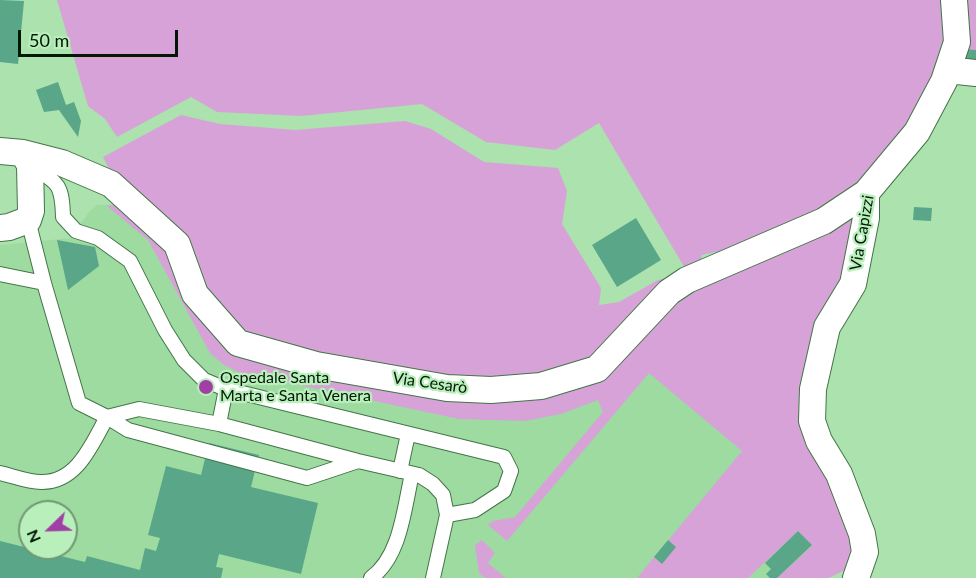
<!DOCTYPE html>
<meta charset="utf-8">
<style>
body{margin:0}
#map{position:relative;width:976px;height:578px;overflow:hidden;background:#abe2ae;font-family:Lato,sans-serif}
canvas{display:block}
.north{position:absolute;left:18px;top:500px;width:60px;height:60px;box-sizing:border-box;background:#b8efbb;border:2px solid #709972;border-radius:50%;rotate:247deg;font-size:16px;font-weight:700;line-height:24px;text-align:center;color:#031705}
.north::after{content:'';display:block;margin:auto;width:21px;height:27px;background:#a23fa6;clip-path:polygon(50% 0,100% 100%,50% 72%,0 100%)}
.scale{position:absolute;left:18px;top:30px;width:160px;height:27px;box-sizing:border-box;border:3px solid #031705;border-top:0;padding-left:8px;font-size:18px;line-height:21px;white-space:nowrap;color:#031705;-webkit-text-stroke:4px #b8efbb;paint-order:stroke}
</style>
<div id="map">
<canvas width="976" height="578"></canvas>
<div class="north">N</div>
<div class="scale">50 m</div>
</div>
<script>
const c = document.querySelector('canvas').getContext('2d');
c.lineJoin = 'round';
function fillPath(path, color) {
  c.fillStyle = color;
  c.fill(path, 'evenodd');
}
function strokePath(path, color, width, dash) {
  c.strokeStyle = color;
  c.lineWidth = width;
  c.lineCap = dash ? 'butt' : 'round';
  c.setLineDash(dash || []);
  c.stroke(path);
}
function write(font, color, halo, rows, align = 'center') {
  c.font = font + ' Lato,sans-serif';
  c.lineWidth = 4.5;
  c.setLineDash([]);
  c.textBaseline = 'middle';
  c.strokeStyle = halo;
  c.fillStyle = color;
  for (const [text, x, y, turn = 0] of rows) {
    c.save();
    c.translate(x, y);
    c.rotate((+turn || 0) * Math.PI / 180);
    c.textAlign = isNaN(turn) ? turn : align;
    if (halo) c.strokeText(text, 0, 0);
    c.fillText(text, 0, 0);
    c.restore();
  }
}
fillPath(new Path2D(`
 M123,204L196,306L821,325L829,578H0V245L71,238L89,212L97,205ZM30,512H66V548H30Z`), '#9edba1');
fillPath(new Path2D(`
 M57,0H948L950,41L916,122L854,192L722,257L716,252L702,255L699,264L686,270L599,123L555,150L486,142L422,104L301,116L217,112L191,97L117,137L105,119L88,106Z
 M960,0H976V64L961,63Z
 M181,115L220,124L295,130L405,121L431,129L484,162L558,168L567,191L562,224L601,288L599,305L619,302L658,280L675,276L607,351L569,370L489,382L317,355L245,336L112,175L103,157Z
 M123,204L156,233L233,347L434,392L578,383L675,295L856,212L860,223L807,391L845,503L855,565L829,578H777L812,546L798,531L748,578H637L742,451L649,373L507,541L488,525L493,521L515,517L603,412L598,400L561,414L525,421L459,419L238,372L224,365L210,353L148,240L107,206Z
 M482,540L495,553L488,563L506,578H485L479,573L475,545Z`), '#d7a2d8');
fillPath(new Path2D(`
 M0,0L24,1L18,64L0,62Z
 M961,49L976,50V64L961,63Z
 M58,82L66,105L74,102L81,121L78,137L59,110L44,112L36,90Z
 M914,207L932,208L931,221L913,220Z
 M636,218L661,260L617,287L592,245Z
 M57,240L95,247L99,266L68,290Z
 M209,443L259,455L251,487L318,503L301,574L219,554L216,567L223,568L221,578H0V541L85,562L87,556L140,570L145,548L156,551L160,538L148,535L166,466L201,475Z
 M798,531L812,545L777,578H770L766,574L771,569L765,563Z
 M668,540L676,547L662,564L654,557Z`), '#59a688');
const service = new Path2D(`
 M30,165C58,183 62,183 63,217L76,231L98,238L130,261L165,330L184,360L204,380L226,389L504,457L511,471L504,491L475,510L447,515
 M28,220L44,283L79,403L107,417L139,409L219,424L358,461L419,475L433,484L443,495L447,515L433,578
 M0,274L44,283
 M219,424L226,389
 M400,471L408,434
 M0,473C13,476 28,482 41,482C77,483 92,444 107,417L128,430L307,478L358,461
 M371,578C401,556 404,508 412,474`);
const minor = new Path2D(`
 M948,70L976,73
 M0,151L23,153L62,163L111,184L177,244L195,294L238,343L316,365L447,388L491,390L541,386L597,369L669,292L687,280L824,221L866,193
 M0,228L9,227L28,220L31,211L30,165L23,153
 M856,578L865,552L862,534L839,474L819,441L812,421L813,389L827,327L853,284L866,218V193L917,132L944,81L957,42L954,0`);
strokePath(service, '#437547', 16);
strokePath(minor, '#437547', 28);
strokePath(service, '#fff', 14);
strokePath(minor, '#fff', 26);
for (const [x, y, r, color] of [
 [206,387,8,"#a23fa6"]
]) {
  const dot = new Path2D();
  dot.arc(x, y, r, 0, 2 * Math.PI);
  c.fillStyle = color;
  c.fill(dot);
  strokePath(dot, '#b8efbb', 2);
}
write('16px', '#031705', '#b8efbb', [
 ["Via Capizzi",862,233,-80],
 ["Via Cesarò",430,383,8]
]);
write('16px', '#031705', '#b8efbb', [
 ["Ospedale Santa",220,378],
 ["Marta e Santa Venera",220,396]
], 'left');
</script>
